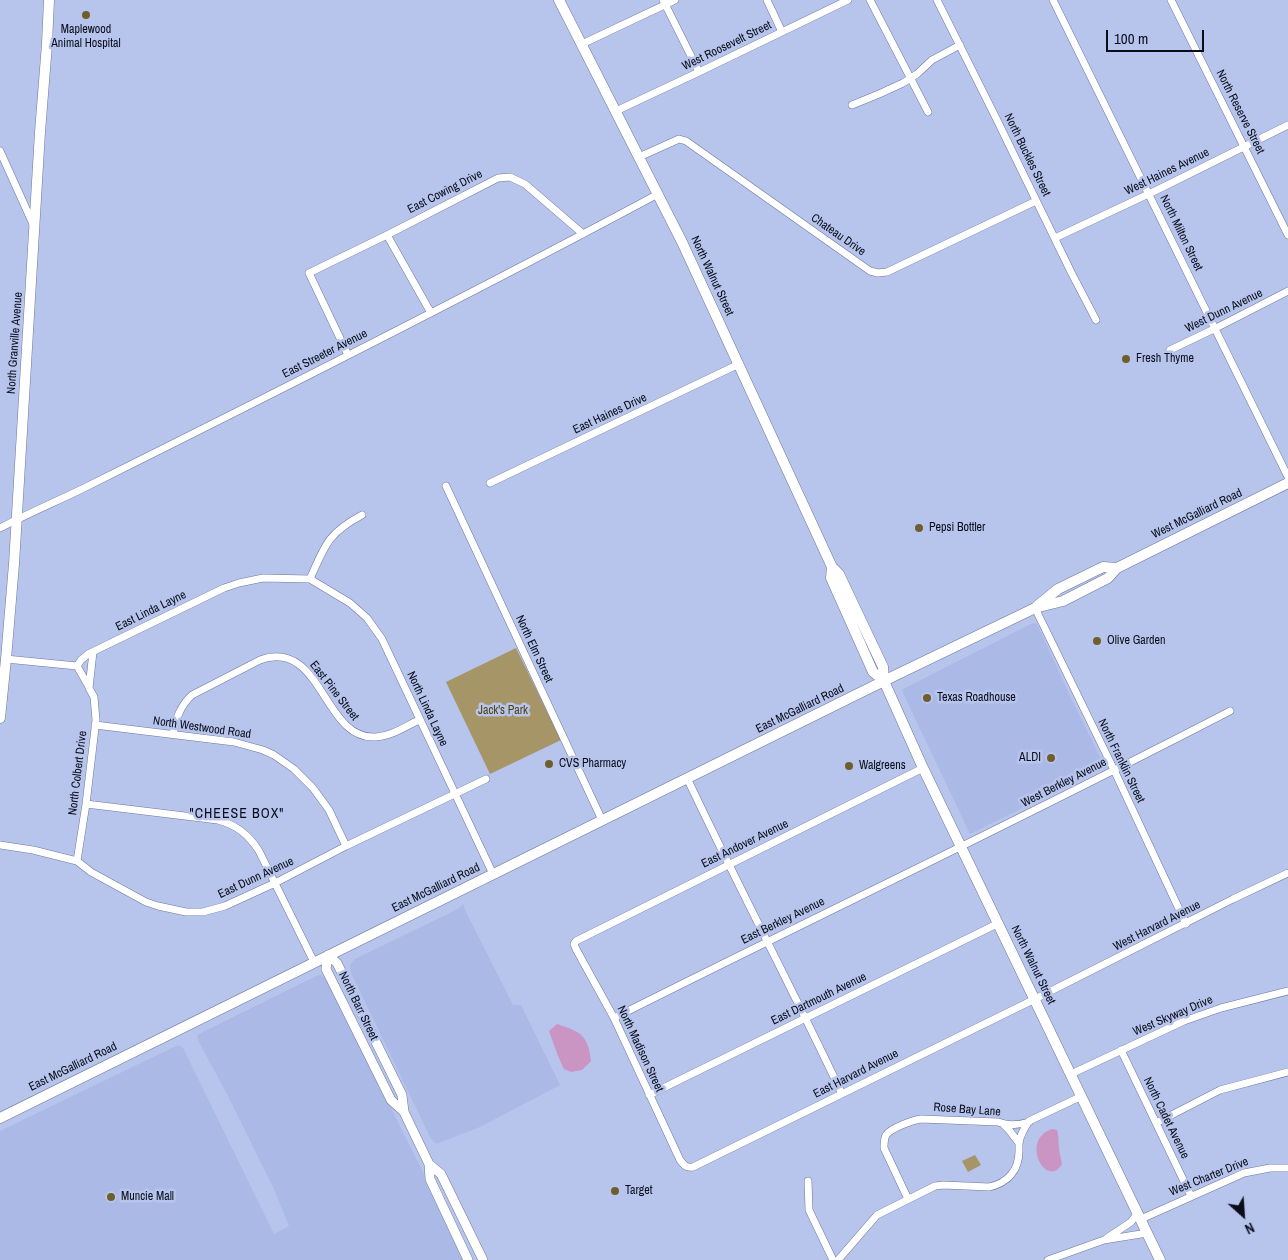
<!DOCTYPE html>
<style>
body{margin:0}
#map{position:relative;width:1288px;height:1260px;overflow:hidden;background:#b7c4ec;font-family:"Archivo Narrow",sans-serif}
canvas{display:block}
.north{position:absolute;left:1218px;top:1190px;width:50px;height:50px;-webkit-text-stroke:4px #b7c4ec;paint-order:stroke;rotate:154deg;font-size:14px;font-weight:700;line-height:20px;text-align:center;color:#090d1a}
.north::after{content:'';display:block;margin:auto;width:18px;height:22px;background:#090d1a;clip-path:polygon(50% 0,100% 100%,50% 72%,0 100%)}
.scale{position:absolute;left:1106px;top:30px;width:98px;height:22px;box-sizing:border-box;border:2px solid #090d1a;border-top:0;padding-left:6px;font-size:15px;line-height:18px;white-space:nowrap;color:#090d1a;-webkit-text-stroke:4px #b7c4ec;paint-order:stroke}
</style>
<div id="map">
<canvas width="1288" height="1260"></canvas>
<div class="north">N</div>
<div class="scale">100 m</div>
</div>
<script>
const c = document.querySelector('canvas').getContext('2d');
c.lineJoin = 'round';
function fillPath(path, color) {
  c.fillStyle = color;
  c.fill(path, 'evenodd');
}
function strokePath(path, color, width, dash) {
  c.strokeStyle = color;
  c.lineWidth = width;
  c.lineCap = dash ? 'butt' : 'round';
  c.setLineDash(dash || []);
  c.stroke(path);
}
function write(font, color, halo, rows, align = 'center') {
  c.font = font + ' "Archivo Narrow",sans-serif';
  c.lineWidth = 5;
  c.setLineDash([]);
  c.textBaseline = 'middle';
  c.strokeStyle = halo;
  c.fillStyle = color;
  for (const [text, x, y, turn = 0] of rows) {
    c.save();
    c.translate(x, y);
    c.rotate((+turn || 0) * Math.PI / 180);
    c.textAlign = isNaN(turn) ? turn : align;
    if (halo) c.strokeText(text, 0, 0);
    c.fillText(text, 0, 0);
    c.restore();
  }
}
fillPath(new Path2D(`
 M1033,623L1037,624L1071,698L1105,767L970,834L903,693V689Z
 M463,904L465,910L513,1005H521L560,1085L480,1127L436,1144L430,1137L351,973L350,965L355,959L458,909Z
 M321,975L326,978L419,1164L465,1260H0V1131L178,1045L183,1048L274,1234L289,1226L273,1187L228,1096L199,1042L197,1035L316,976Z`), '#abb9e7');
fillPath(new Path2D(`
 M516,648L561,740L490,774L446,682Z
 M975,1155L981,1165L968,1172L962,1161Z`), '#a69566');
fillPath(new Path2D(`
 M557,1024C581,1032 588,1035 591,1061L582,1070L571,1072L564,1069L558,1056L549,1031Z
 M1052,1129L1057,1130C1059,1136 1058,1141 1059,1147C1059,1153 1061,1158 1062,1164C1047,1190 1019,1140 1052,1129Z`), '#ca94c3');
const minor = new Path2D(`
 M663,0L699,72
 M767,0L782,32
 M870,0L928,112
 M937,0L997,120L1071,272L1096,320
 M1053,0L1288,477
 M1171,0L1288,235
 M582,44L675,0
 M852,105L879,94L903,83L917,74L932,60L960,45
 M616,111L699,72L848,0
 M0,151L33,224
 M639,157L679,139L686,141L870,271L878,273L887,272L1036,201
 M387,235L431,313
 M1055,238L1157,190L1288,125
 M1170,350L1216,328L1288,291
 M348,355L309,273L387,235L498,178L510,177L525,184L583,234
 M490,483L739,364
 M446,486L602,820
 M0,528C27,514 55,502 82,489C275,393 468,296 658,194
 M310,579C325,545 328,533 362,515
 M1035,608L1114,770L1186,924
 M6,659L77,666L81,660L88,654L224,588L239,583L263,578L310,579L350,603L367,618L382,639L493,874
 M77,666L89,687
 M95,725L234,742L263,750L274,755L294,769L313,788L329,810L346,846
 M173,734C176,719 180,706 192,695L260,660C322,637 323,741 376,737C392,736 406,726 419,720
 M923,768L576,941L574,944L576,949L614,1018L680,1160C684,1165 686,1168 693,1167L1035,999L1233,899L1288,873
 M687,778C737,884 792,988 842,1094
 M86,804L218,820C237,825 249,835 259,851L314,962
 M0,845L33,850L77,861L91,872L146,902L158,906L186,912H203L225,906L275,883L346,846L486,779
 M77,861L86,804L96,720L94,697L89,688L93,652
 M614,1018C819,915 1026,817 1230,711
 M1121,1050L1191,1196
 M1071,1074L1184,1021L1221,1008L1288,991
 M649,1095L999,923
 M1156,1123L1220,1090L1288,1072
 M1003,1124L1009,1130L1019,1143
 M808,1181L809,1210L833,1260
 M908,1199L884,1148C884,1143 884,1139 886,1135C891,1128 913,1120 921,1119L998,1122C1008,1126 1019,1125 1029,1122
 M1141,1219L1244,1173L1270,1168H1288
 M1107,1238L1131,1222L1138,1213
 M838,1260L877,1215L935,1186L943,1185L989,1187C1008,1183 1019,1170 1019,1151C1019,1148 1019,1145 1019,1143C1020,1135 1025,1127 1029,1121L1082,1096
 M1048,1260L1104,1240L1147,1233`);
const tertiary = new Path2D(`
 M328,955L337,963L402,1095L404,1112L429,1164L430,1179L468,1260
 M328,955L326,969L391,1100L404,1112
 M429,1164L441,1174L483,1260`);
const secondary = new Path2D(`
 M559,0L682,242L832,567L839,574L883,667L884,681L923,768L1160,1260
 M832,567L831,578L873,672L884,681
 M0,718L6,659L14,564L40,132L47,44L49,0`);
const primary = new Path2D(`
 M1037,606L1058,589L1103,567L1117,568
 M0,1118L896,675L1035,608L1063,601L1108,578L1117,568L1288,483`);
strokePath(minor, '#6c789c', 8);
strokePath(tertiary, '#6c789c', 10);
strokePath(secondary, '#6c789c', 11);
strokePath(primary, '#6c789c', 11);
strokePath(minor, '#fff', 7);
strokePath(tertiary, '#fff', 9);
strokePath(secondary, '#fff', 10);
strokePath(primary, '#fff', 10);
for (const [x, y, r, color] of [
 [86,15,5,"#6f5e2c"],
 [1126,359,5,"#6f5e2c"],
 [919,528,5,"#6f5e2c"],
 [1097,641,5,"#6f5e2c"],
 [927,698,5,"#6f5e2c"],
 [1051,758,5,"#6f5e2c"],
 [549,764,5,"#6f5e2c"],
 [849,766,5,"#6f5e2c"],
 [615,1191,5,"#6f5e2c"],
 [111,1197,5,"#6f5e2c"]
]) {
  const dot = new Path2D();
  dot.arc(x, y, r, 0, 2 * Math.PI);
  c.fillStyle = color;
  c.fill(dot);
  strokePath(dot, '#b7c4ec', 2);
}
write('12px', '#090d1a', '#b7c4ec', [
 ["Maplewood",86,30,"center"],
 ["Animal Hospital",86,44,"center"],
 ["Fresh Thyme",1136,359],
 ["Pepsi Bottler",929,528],
 ["Olive Garden",1107,641],
 ["Texas Roadhouse",937,698],
 ["ALDI",1041,758,"right"],
 ["CVS Pharmacy",559,764],
 ["Walgreens",859,766],
 ["Target",625,1191],
 ["Muncie Mall",121,1197]
], 'left');
write('12px', '#090d1a', '#b7c4ec', [
 ["West Roosevelt Street",727,46,-26],
 ["North Reserve Street",1240,112,63],
 ["North Buckles Street",1027,155,64],
 ["West Haines Avenue",1167,172,-26],
 ["East Cowing Drive",445,192,-27],
 ["North Milton Street",1181,233,64],
 ["Chateau Drive",838,235,35],
 ["North Walnut Street",712,276,65],
 ["West Dunn Avenue",1224,311,-26],
 ["North Granville Avenue",15,343,-86],
 ["East Streeter Avenue",325,354,-27],
 ["East Haines Drive",610,414,-25],
 ["West McGalliard Road",1197,514,-26],
 ["East Linda Layne",151,611,-26],
 ["North Elm Street",534,649,65],
 ["East Pine Street",334,691,52],
 ["North Linda Layne",427,709,65],
 ["East McGalliard Road",800,709,-26],
 ["North Westwood Road",202,728,8],
 ["North Franklin Street",1121,761,64],
 ["North Colbert Drive",78,773,-83],
 ["West Berkley Avenue",1064,783,-27],
 ["East Andover Avenue",745,844,-26],
 ["East Dunn Avenue",256,878,-25],
 ["East McGalliard Road",436,888,-26],
 ["East Berkley Avenue",783,921,-26],
 ["West Harvard Avenue",1157,926,-27],
 ["North Walnut Street",1033,965,64],
 ["East Dartmouth Avenue",819,999,-26],
 ["North Barr Street",358,1006,64],
 ["West Skyway Drive",1173,1016,-23],
 ["North Madison Street",640,1049,65],
 ["East McGalliard Road",73,1067,-26],
 ["East Harvard Avenue",856,1074,-27],
 ["Rose Bay Lane",967,1110,4],
 ["North Cadet Avenue",1166,1118,64],
 ["West Charter Drive",1209,1177,-22]
]);
write('12px', '#52410c', '#b7c4ec', [
 ["Jack's Park",503,711]
]);
c.letterSpacing = '1px';
write('14px', '#090d1a', '#b7c4ec', [
 ["\"CHEESE BOX\"",237,814]
]);
c.letterSpacing = '0px';
</script>
